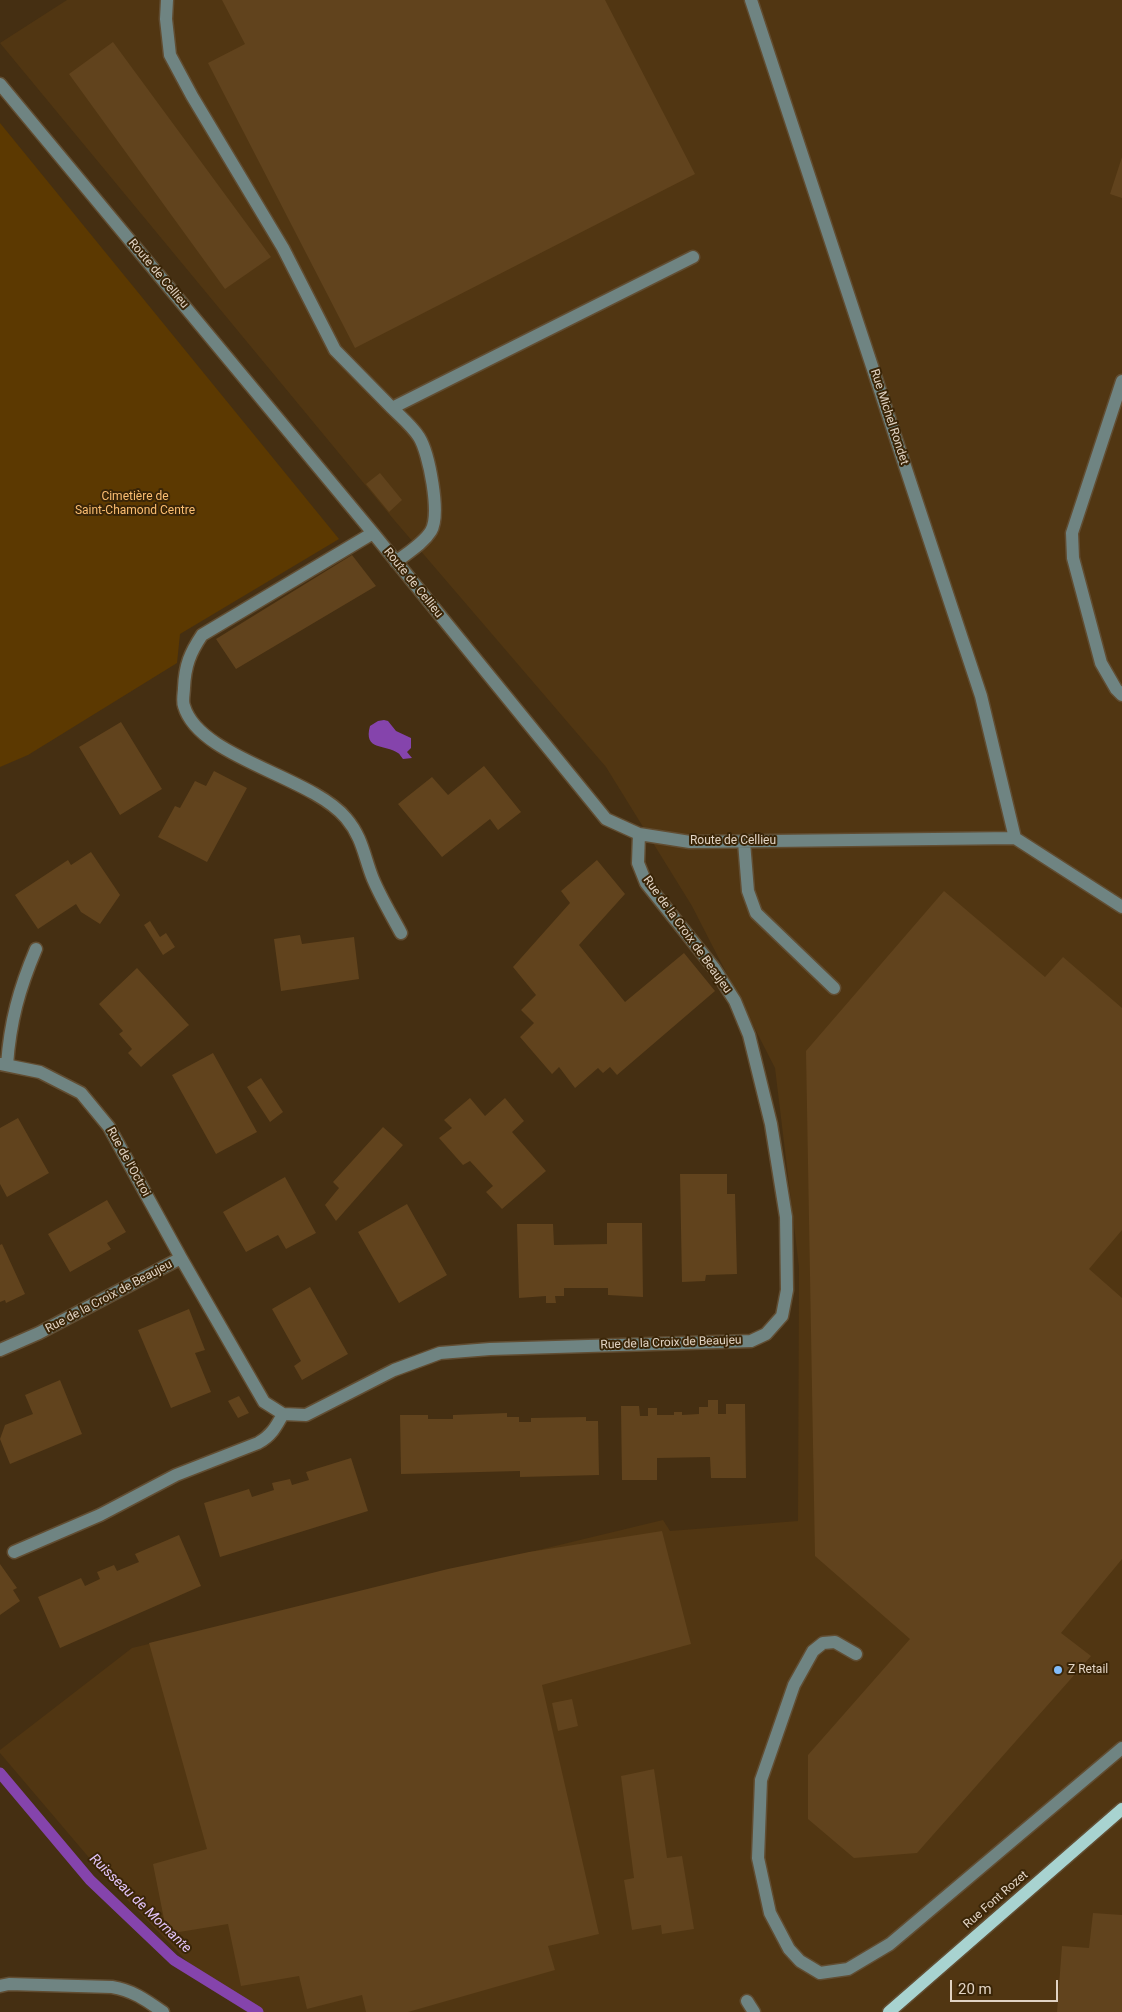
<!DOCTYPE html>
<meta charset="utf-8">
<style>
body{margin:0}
#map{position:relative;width:1122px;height:2012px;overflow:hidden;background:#452f12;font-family:Roboto,sans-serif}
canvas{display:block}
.scale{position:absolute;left:950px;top:1980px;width:108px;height:22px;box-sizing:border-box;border:2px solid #e1d3c3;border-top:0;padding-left:6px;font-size:15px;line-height:18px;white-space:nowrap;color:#e1d3c3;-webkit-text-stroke:4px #3a2507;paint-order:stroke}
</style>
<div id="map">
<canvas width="1122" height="2012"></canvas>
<div class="scale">20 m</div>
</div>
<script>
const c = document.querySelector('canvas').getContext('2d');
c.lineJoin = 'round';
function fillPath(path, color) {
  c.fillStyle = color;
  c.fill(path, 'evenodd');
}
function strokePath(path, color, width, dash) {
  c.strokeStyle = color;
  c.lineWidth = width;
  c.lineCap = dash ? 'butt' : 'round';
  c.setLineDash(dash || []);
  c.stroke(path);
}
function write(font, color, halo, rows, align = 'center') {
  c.font = font + ' Roboto,sans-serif';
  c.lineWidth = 4;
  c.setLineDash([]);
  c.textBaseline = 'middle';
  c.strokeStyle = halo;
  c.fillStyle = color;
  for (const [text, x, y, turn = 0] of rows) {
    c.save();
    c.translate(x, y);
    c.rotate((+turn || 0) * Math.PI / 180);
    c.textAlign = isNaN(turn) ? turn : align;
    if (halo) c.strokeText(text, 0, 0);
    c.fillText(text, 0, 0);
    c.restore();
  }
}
fillPath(new Path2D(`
 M67,0H1122V2012H262L216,1991L108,1880L0,1753V1750L132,1648L663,1520L670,1531L798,1521L799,1267L775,1068L692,906L606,767L395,521L0,43Z`), '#513612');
fillPath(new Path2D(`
 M0,123L339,539L180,634L177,663L28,755L0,767Z`), '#5c3901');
fillPath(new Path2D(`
 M384,720L388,721L396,731L411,738V748L407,752L412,758L403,759C401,757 400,754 398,753C385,744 363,751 370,726L378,721Z`), '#8544ac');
strokePath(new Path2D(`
 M0,1773L90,1880L174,1960L258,2012`), '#8544ac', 11);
fillPath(new Path2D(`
 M222,0H605L695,174L355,348L208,63L245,44Z
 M113,42L271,257L225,289L69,74Z
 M1122,157V198L1110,194Z
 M380,473L402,500L389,512L366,484Z
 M352,555L376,586L236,669L216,639Z
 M121,722L162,789L120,815L79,747Z
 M484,766L521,812L498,830L490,819L442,857L398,804L432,777L448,795Z
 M214,771L247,788L207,862L158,837L175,806L180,808L195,781L206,786Z
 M91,852L120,895L100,924L81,912L76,904L38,929L15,895L68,860L71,865Z
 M597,860L625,894L579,945L625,1002L684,953L715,991L617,1075L610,1067L603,1073L598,1068L575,1088L559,1067L552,1074L520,1037L534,1023L521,1010L536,995L513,967L570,903L561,891Z
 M944,891L1045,977L1063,957L1122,1008V1230L1089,1269L1122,1298V1559L1061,1633L1091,1656L917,1853L854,1858L808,1819V1755L910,1639L815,1556L806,1051Z
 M150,921L160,937L166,933L175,947L163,955L144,925Z
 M300,935L302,944L354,937L359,979L281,991L274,939Z
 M137,968L189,1025L141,1067L128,1053L132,1049L119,1034L123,1031L99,1004Z
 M213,1053L257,1132L216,1154L172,1075Z
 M261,1078L283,1112L270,1122L247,1087Z
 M470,1098L485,1116L505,1098L524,1121L512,1132L546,1171L502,1209L486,1192L493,1186L470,1161L463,1165L439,1138L452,1128L444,1120Z
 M18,1118L49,1173L7,1197L0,1184V1128Z
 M383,1127L403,1145L336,1221L325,1205L339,1188L333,1182Z
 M680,1174H727V1194H735L737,1274L706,1275L705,1281L682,1282Z
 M285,1177L316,1233L286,1249L278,1235L246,1252L223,1212Z
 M107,1200L126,1232L107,1243L111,1249L70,1272L48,1234Z
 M407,1204L447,1275L399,1303L358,1232Z
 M607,1223H642L643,1297L608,1295V1288H564V1296H555L556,1303H546V1296L519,1298L517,1224H553L554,1245L607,1244Z
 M2,1244L25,1294L6,1303L5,1300L0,1302V1245Z
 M310,1287L348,1354L302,1380L294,1366L301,1361L272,1309Z
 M189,1309L205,1350L195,1353L211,1392L171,1408L138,1330Z
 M60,1380L82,1434L10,1464L0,1439L5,1425L33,1414L25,1395Z
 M239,1396L249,1413L238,1418L228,1401Z
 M708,1400H718V1414H726V1404H745L746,1478H711L710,1457L657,1458V1480H622L621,1406H639L640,1416H648V1408H657V1415H674V1412H682V1415L699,1414V1407H708Z
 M507,1413V1417H519V1422H531V1418L586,1417V1421H598L599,1475L520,1477V1471L401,1474L400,1415H428V1419H453V1415Z
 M351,1458L368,1511L220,1557L204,1503L249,1489L252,1497L274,1490L272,1483L290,1479L292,1485L309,1480L306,1472Z
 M662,1531L691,1644L542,1685L599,1934L548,1946L555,1970L408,2012H366L362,1995L307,2009L299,1976L241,1986L228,1924L167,1934L153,1864L207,1849L149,1643L448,1569L529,1552Z
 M179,1535L201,1586L60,1648L38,1597L81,1578L85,1586L100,1579L97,1572L114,1565L117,1571L139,1562L135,1554Z
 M0,1564L17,1588L13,1590L20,1601L0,1615Z
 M572,1699L578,1726L558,1731L552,1703Z
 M654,1769L667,1858L682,1856L694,1929L662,1934L661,1925L632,1930L624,1880L634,1878L621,1776Z
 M1093,1913L1122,1915V2012H1057L1062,1946L1089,1948Z`), '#61431d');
const minor = new Path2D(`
 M167,0L166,19L170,55L192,96L283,248L335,350L392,408L693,257
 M751,0L981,696L1015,838
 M0,84L373,533L606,819L639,834L690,842L1015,838L1122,907
 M1122,381L1072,533L1073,558L1101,663L1116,689L1122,695
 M392,408C401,417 412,426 419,437C429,453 441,514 431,531C423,544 407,553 396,562
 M373,533L202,635C190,653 185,665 184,688C184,693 182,701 184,706C199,758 311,776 346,818C363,838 364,857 373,879C381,898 392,916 401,933
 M744,842L748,891L756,913L834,988
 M0,1064L40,1072L81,1093L109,1127L181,1258L264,1402L283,1414L306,1415L394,1370L440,1353L490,1349L751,1341L766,1334L782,1316L787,1290L786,1217L771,1124L749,1035L735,1001L714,968L646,883L638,863L639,834
 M7,1065C10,1022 19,989 36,949
 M0,1350L39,1333L181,1258
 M14,1552L100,1515L176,1475L258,1443C271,1436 276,1427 283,1414
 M856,1654L835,1642L823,1643L813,1651L794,1685L761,1780L758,1858L770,1913L789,1949L800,1961L820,1973L848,1969L890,1944L1122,1748
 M0,1986L9,1984L112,1987C132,1990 146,2000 163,2012
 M747,2001L754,2012`);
const major = new Path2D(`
 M889,2012L1122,1809`);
strokePath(minor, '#614d32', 15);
strokePath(major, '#614d32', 15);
strokePath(minor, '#6f8482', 12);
strokePath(major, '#a8d3d0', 12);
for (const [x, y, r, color] of [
 [1058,1670,5,"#82bcfa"]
]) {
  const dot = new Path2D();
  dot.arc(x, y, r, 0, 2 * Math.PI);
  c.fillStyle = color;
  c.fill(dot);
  strokePath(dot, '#3a2507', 2);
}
write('12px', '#e1d3c3', '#3a2507', [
 ["Route de Cellieu",158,274,50],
 ["Rue Michel Rondet",889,417,72],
 ["Route de Cellieu",413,583,51],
 ["Route de Cellieu",733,841],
 ["Rue de la Croix de Beaujeu",687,935,54],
 ["Rue de l'Octroi",128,1162,61],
 ["Rue de la Croix de Beaujeu",109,1297,-28],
 ["Rue de la Croix de Beaujeu",671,1343,-2],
 ["Rue Font Rozet",996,1900,-41]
]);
write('12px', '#fcbe72', '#3a2507', [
 ["Cimetière de",135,497],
 ["Saint-Chamond Centre",135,511]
]);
write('12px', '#e1d3c3', '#3a2507', [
 ["Z Retail",1068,1670]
], 'left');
write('italic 14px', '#e4c5fa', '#3a2507', [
 ["Ruisseau de Mornante",140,1904,44]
]);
</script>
